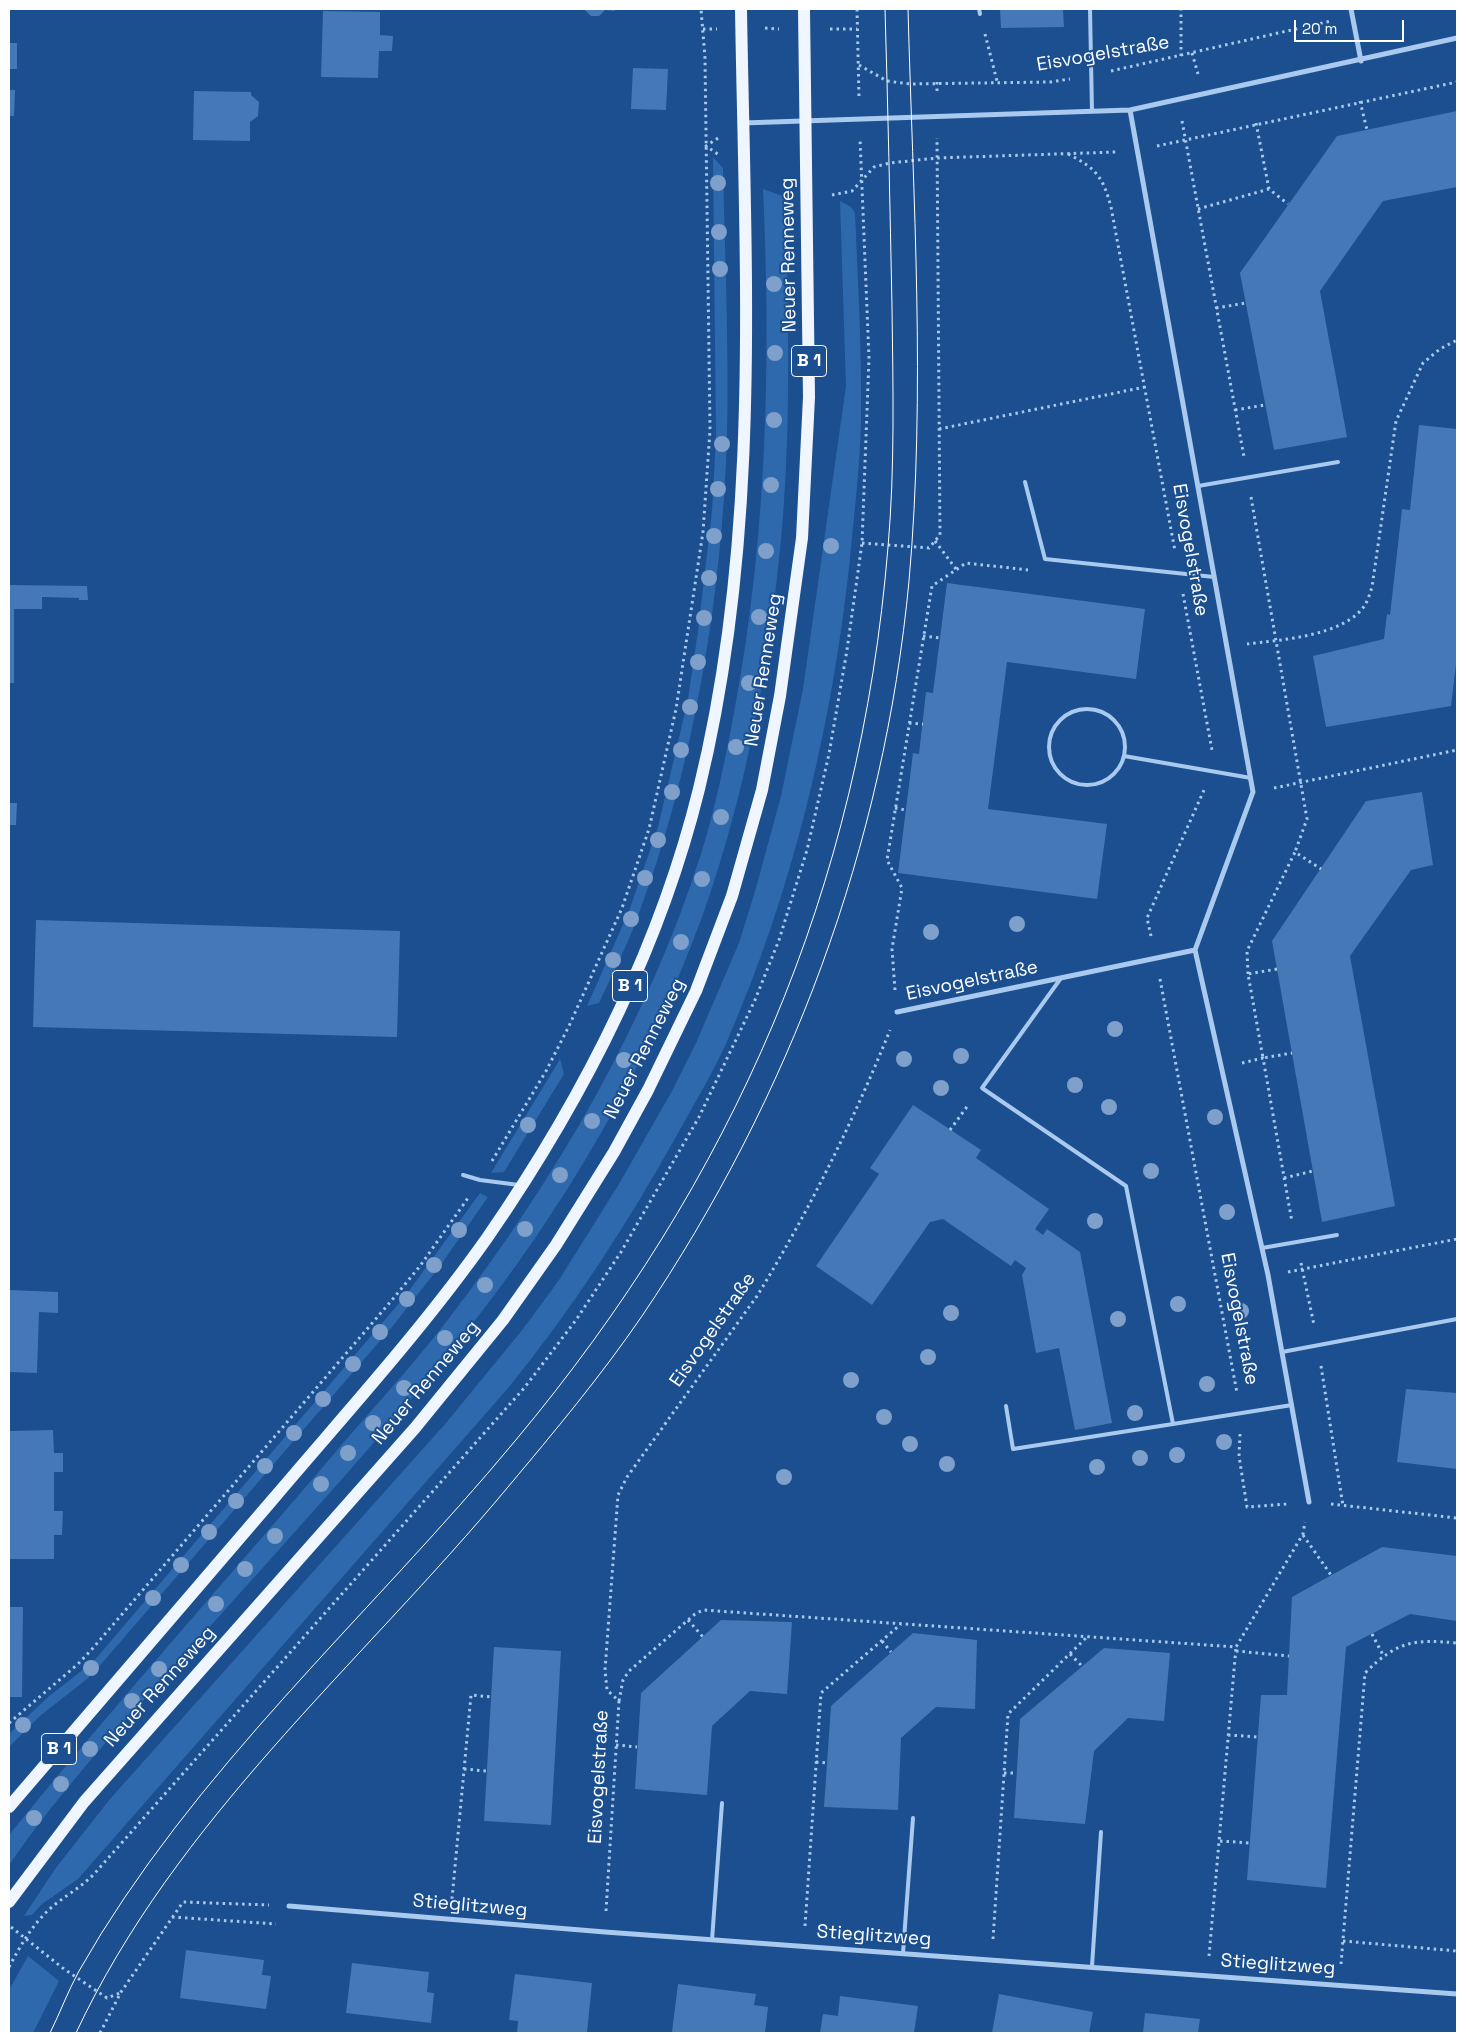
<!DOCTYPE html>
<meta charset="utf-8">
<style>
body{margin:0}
#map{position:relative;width:1466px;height:2042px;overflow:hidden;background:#1b4f8f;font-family:"Space Grotesk",sans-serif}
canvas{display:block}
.frame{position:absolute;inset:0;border:10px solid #fff;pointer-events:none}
.scale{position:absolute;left:1294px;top:20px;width:110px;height:22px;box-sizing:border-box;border:2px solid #fff;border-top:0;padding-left:6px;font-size:15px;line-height:18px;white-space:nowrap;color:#fff;-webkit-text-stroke:4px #1b4f8f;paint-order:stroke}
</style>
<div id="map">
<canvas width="1466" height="2042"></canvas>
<div class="frame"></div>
<div class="scale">20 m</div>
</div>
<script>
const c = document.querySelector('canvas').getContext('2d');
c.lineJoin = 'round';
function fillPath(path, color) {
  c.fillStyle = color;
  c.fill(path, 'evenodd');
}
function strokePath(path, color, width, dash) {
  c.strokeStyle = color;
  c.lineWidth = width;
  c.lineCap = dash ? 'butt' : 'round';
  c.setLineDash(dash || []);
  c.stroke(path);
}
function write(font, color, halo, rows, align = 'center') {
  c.font = font + ' "Space Grotesk",sans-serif';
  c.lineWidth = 4;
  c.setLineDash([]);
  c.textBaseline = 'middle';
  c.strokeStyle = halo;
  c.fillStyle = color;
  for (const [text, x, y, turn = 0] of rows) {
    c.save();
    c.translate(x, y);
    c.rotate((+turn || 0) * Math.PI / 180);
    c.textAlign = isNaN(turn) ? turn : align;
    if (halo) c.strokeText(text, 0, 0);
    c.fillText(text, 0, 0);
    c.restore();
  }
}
fillPath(new Path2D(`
 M713,157L723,168C725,258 729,348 727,438C722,594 694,767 639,913C628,944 613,973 599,1003L587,1006L629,911L658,827L688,699L698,631L712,511L716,437Z
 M763,189L785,197L786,211C788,313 791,415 783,516C772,651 748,789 702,917C647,1068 562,1212 462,1337C379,1441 287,1540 199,1639C133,1712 65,1784 9,1865V1835C112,1708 221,1586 328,1461C368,1413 412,1367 450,1317C557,1177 647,1023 701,854C716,806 726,756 735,707C767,536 771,362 763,189Z
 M840,201L851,207L855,213C858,282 862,352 861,421C860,467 854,514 850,559C832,727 793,891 725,1046C711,1076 693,1106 677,1135C628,1223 573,1308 509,1387L78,1879L42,1904L32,1915L24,1916L55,1869L110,1799L446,1423L523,1329L559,1280L619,1184L672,1091L696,1043L739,943L756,888L781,796L803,689L846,386Z
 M560,1059L564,1074L504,1172L491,1173Z
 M480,1193L488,1197L440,1266L392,1327L103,1662L87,1679L40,1716L9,1747V1734L48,1697L93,1662L406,1295Z
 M28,1956L59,1981L33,2033H9V1990Z`), '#2e69ad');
fillPath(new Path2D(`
 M584,9H615V11L605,10L599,16H591Z
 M1000,9H1063L1064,27L1001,28Z
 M323,11L380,12V35L393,36L392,51H379L378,78L321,77Z
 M9,43H17V69H9Z
 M633,68L668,69L666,110L631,109Z
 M9,90H15L14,116H9Z
 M194,91L251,92V95L259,102L258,116L250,122V141L193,140Z
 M1457,111V187L1383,201L1320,291L1347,437L1274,450L1240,273L1337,136Z
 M1419,425L1457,429V656L1451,706L1326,727L1313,656L1384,639L1387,614L1390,615L1402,509L1410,510Z
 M947,583L1145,609L1136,679L1007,662L988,809L1107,824L1097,899L898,873L913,753L919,754L926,692L933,693Z
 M9,585L87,586L88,600H79V598L42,597V609H14V683H9Z
 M1422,792L1433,865L1411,870L1350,956L1395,1206L1322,1222L1272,941L1366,801Z
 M9,803H17L16,825H9Z
 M36,920L400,931L397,1037L33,1027Z
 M913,1105L981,1150L976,1158L1049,1209L1035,1229L1043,1235L1047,1229L1080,1252L1112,1423L1075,1430L1059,1348L1036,1353L1022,1275L1026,1268L1015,1260L1011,1266L943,1219L930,1222L872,1305L816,1266L879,1174L870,1168Z
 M9,1290L58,1292V1313L39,1312L37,1373L9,1372Z
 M1406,1389L1457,1393V1469L1397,1462Z
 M53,1430L54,1453H63V1472H54V1511H63L62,1535H54V1559H9V1431Z
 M1382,1547L1457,1556V1621L1410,1614L1346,1647L1326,1888L1247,1880L1261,1695H1287L1292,1597Z
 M9,1607H23L22,1697H9Z
 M721,1620L792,1622L787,1694L750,1691L712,1726L707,1795L635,1789L641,1693Z
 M913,1633L977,1640L975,1709L936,1707L901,1738L898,1810L824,1807L831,1706Z
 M494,1647L561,1651L551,1825L484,1821Z
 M1104,1648L1170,1653L1164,1721L1128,1718L1094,1751L1085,1824L1014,1818L1020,1719Z
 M186,1950L264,1960L262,1975L271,1976L266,2009L180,1998Z
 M352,1963L429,1972L427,1992L434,1993L431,2023L346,2013Z
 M515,1974L592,1983L587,2033H517L518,2021L509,2020Z
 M678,1984L756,1994L754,2005L768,2007L765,2033L672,2032Z
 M999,1994L1093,2012L1089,2033H992Z
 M840,1996L918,2006L914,2033H820L823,2014L838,2016Z
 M1145,2013L1200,2019L1198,2033H1143Z`), '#4478b7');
strokePath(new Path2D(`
 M857,9L859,98
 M765,28L779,29
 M703,29H717
 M830,29H857
 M985,34L997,81
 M1192,53L1198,74
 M1181,56V9
 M859,65L887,81L910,84L1050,82L1070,79
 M1111,71L1331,21
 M937,82V94
 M1360,101L1367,130
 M1182,121L1244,457
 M1256,123L1269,189
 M718,138L706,146L719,155
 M1157,146L1457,82
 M1068,154C1096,168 1103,177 1111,207L1175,551
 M832,195L852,191L874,167L890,163L937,158L1116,152
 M1198,209L1269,189L1288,204
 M1216,308L1246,303
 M1235,410L1265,405
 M939,429L1145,387
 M1251,497L1307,819L1295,852
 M935,541L956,569
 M862,543L929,548L940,535L937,138
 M1183,594L1212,750
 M923,636L940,638
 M1247,644C1280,640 1345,636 1365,605C1368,600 1370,593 1372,587L1396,421L1423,363L1440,349L1457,340
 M909,723L923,724
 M1274,788L1457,750
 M895,808L906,810
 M1151,936L1147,918L1204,790
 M1277,969L1248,974L1263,1058L1292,1053
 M1248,974L1247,951L1295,852L1321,869
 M1160,979L1237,1393
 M895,990L892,949L902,888L887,860L932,586L966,563L1028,570
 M1242,1063L1263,1058L1292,1222
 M950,1130L969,1104
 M492,1161L546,1071L569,1026L622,908L649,829L676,709L703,532L710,430L705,58L701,9
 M1284,1178L1313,1171
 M1301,1263L1314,1325
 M1288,1272L1457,1239
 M1321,1366L1343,1506
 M1240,1434L1239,1456L1247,1507L1288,1504
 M1331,1504L1457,1518
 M1303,1535L1331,1575
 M688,1620L703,1637
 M1372,1634L1383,1655
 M882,1641L891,1652
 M1236,1651L1289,1656
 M1070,1654L1082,1666
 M619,1701L623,1680L629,1671L695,1614L703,1610L1236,1647L1303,1534L1305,1522
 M9,1723L78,1664L93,1648L392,1300L420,1266L468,1198
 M1228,1735L1258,1737
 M616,1745L637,1747
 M816,1762L827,1763
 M464,1769L486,1771
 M1004,1773H1017
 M1220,1841L1250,1843
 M452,1899L471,1695L491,1697
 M606,1911L619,1701L607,1690L605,1670L618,1495L627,1477L757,1296C808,1213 854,1120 890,1030
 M172,1917L276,1924
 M805,1926L821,1693L901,1624
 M11,1927L64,1969L107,1998L120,1993
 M993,1939L1008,1714L1087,1637
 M1343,1941L1457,1951
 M1209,1956L1236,1647
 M1341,1964L1365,1673C1397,1641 1414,1639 1457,1643
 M9,1967C21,1945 33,1923 52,1907C66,1895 82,1887 95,1873L525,1387L576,1320L621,1252L699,1117L755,1000L779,940L807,850L829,754L847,650L862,543L869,358L860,139
 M100,2033L121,1992L183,1902L269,1905`), '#a9c9ee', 3, [2.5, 4]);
strokePath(new Path2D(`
 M979,9L980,14
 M1090,9L1092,111
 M1025,482L1045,559L1214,577
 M1198,486L1338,462
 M1049 747a38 38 0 1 1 76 0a38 38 0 1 1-76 0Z
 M1124,756L1251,778
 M1061,978L982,1088L1126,1186L1173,1424L1292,1405
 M463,1175L480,1180L519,1185
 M1262,1248L1337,1235
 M1282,1352L1457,1319
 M1006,1406L1013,1449L1173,1424
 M712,1940L722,1803
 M903,1953L913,1818
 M1092,1966L1101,1832`), '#a9c9ee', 4);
strokePath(new Path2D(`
 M1351,9L1361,61
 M1130,110L1253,792L1195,950L1268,1275L1309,1502
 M743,123L1130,110L1457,38
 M897,1012L1195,950
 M289,1906L605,1932L1457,1994`), '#a9c9ee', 5);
strokePath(new Path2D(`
 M9,1807C97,1704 185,1601 274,1498C346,1413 422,1330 487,1238C581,1102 659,951 699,789C762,534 745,269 741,9
 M9,1902L84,1802L415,1428L503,1320L556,1245L614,1152L648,1090L696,991L732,896L762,790L780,696L802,538L809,397L804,9`), '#f0f6ff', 12);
strokePath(new Path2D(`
 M50,2033C60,2013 68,1991 79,1971C193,1770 369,1617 515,1441C734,1179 860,889 888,547C895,467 893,387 892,307C890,207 888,108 885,9
 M76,2033C176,1819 359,1666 508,1487C554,1432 601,1376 642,1316C790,1097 884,846 909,581C926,391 913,199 908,9`), '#fff', 1);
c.fillStyle = '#7ea0ca';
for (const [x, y] of [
 [718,183],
 [719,232],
 [720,269],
 [774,284],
 [775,353],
 [774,420],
 [722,444],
 [771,485],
 [718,489],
 [714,536],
 [831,546],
 [766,551],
 [709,578],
 [759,617],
 [704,618],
 [698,662],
 [749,683],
 [690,707],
 [736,747],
 [681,750],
 [672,792],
 [721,817],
 [658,840],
 [645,878],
 [702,879],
 [631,919],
 [1017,924],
 [931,932],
 [681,942],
 [613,960],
 [1115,1029],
 [961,1056],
 [904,1059],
 [624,1060],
 [1075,1085],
 [941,1088],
 [1109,1107],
 [1215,1117],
 [592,1121],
 [528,1125],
 [1151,1171],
 [560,1175],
 [1227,1212],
 [1095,1221],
 [525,1229],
 [459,1230],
 [434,1265],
 [485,1285],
 [407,1299],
 [1178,1304],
 [1241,1311],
 [951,1313],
 [1118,1319],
 [380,1332],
 [445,1338],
 [928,1357],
 [353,1364],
 [851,1380],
 [1207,1384],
 [404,1388],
 [323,1399],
 [1135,1413],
 [884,1417],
 [373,1423],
 [294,1433],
 [1224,1442],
 [910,1444],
 [348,1453],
 [1177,1455],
 [1140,1458],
 [947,1464],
 [265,1466],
 [1097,1467],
 [784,1477],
 [321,1484],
 [236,1501],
 [209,1532],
 [275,1536],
 [181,1565],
 [245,1569],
 [153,1598],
 [216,1604],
 [91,1668],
 [159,1669],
 [132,1701],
 [23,1725],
 [90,1749],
 [61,1784],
 [34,1818]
]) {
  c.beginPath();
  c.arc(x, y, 8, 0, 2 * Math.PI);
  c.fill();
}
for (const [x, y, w] of [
 [809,361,35],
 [630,986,35],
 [59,1749,35]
]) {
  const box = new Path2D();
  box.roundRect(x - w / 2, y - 15.5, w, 31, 4);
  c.fillStyle = '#1b4f8f';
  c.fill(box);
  strokePath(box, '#fff', 1);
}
write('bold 18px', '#fff', null, [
 ["B 1",809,361],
 ["B 1",630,986],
 ["B 1",59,1749]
]);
write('19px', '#fff', '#1b4f8f', [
 ["Eisvogelstraße",1103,54,-10],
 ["Neuer Renneweg",789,255,-91],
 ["Eisvogelstraße",1190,550,80],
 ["Neuer Renneweg",764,670,-81],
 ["Eisvogelstraße",972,981,-12],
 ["Neuer Renneweg",645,1049,-63],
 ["Eisvogelstraße",1239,1319,79],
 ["Eisvogelstraße",713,1330,-55],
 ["Neuer Renneweg",426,1383,-50],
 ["Neuer Renneweg",160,1687,-48],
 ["Eisvogelstraße",599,1777,-87],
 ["Stieglitzweg",470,1906,5],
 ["Stieglitzweg",874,1936,4],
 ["Stieglitzweg",1278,1965,4]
]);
</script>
